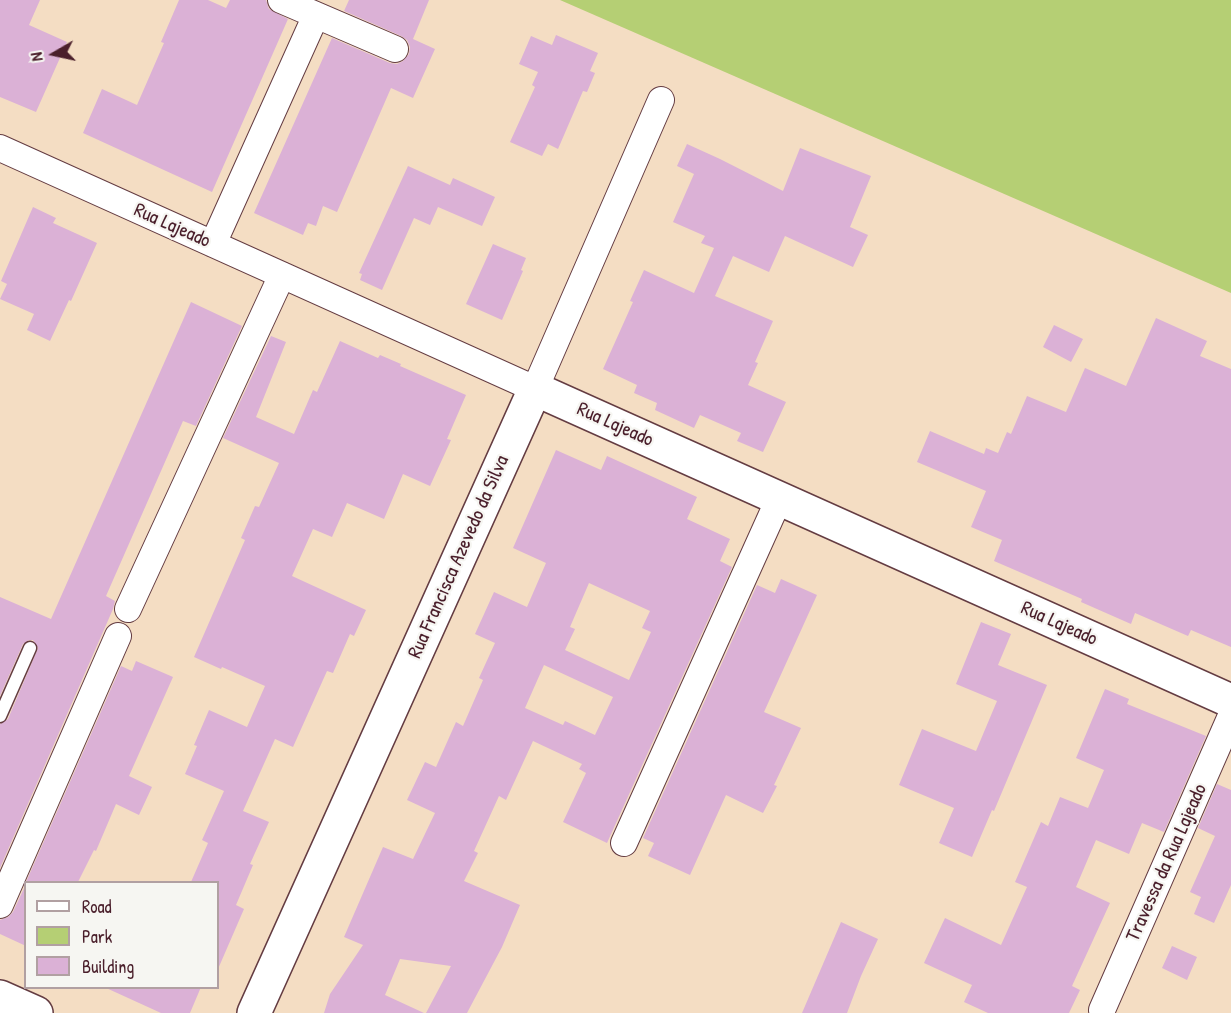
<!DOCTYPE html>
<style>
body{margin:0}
#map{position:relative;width:1231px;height:1013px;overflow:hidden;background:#f4ddc3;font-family:"Patrick Hand",sans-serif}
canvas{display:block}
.legend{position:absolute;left:24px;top:881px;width:195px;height:108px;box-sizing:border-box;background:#f6f6f2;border:2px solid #b1a0a2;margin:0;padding:8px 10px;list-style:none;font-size:18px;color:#4a1f2b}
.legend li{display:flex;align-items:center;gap:12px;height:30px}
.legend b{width:30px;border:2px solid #b1a0a2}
.north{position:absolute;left:24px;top:24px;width:60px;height:60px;-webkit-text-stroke:4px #f6f6f2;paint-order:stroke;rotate:261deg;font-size:16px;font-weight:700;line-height:24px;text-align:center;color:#4a1f2b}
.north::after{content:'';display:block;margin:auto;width:21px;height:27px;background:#4a1f2b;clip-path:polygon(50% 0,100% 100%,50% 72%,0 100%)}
</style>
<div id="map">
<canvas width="1231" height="1013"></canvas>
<ul class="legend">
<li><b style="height:8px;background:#fff"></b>Road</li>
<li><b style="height:16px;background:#b5cf74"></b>Park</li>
<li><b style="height:16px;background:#dbb1d6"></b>Building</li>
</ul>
<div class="north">N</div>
</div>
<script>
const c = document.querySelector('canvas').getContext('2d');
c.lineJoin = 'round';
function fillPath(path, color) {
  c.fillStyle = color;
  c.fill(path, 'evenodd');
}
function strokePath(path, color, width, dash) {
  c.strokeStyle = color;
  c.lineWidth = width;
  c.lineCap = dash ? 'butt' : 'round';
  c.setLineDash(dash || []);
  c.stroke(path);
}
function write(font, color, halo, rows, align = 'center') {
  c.font = font + ' "Patrick Hand",sans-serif';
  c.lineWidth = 4.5;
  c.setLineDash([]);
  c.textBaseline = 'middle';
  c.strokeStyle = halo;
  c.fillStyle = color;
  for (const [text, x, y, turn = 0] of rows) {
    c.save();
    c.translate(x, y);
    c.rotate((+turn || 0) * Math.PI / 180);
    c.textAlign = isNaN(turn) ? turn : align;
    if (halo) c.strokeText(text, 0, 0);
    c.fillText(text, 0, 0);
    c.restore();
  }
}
fillPath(new Path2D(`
 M560,0H1231V293Z`), '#b5cf74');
fillPath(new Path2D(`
 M0,0H40L29,25L67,42L36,112L0,97Z
 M179,0H208L226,8L230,0H266L269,9L288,19L212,192L83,133L102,89L137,105L164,43L161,42Z
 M349,0H429L413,39L435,49L413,98L391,88L337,212L323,206L316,226L308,223L303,235L254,213L332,38L390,63L397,64L403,61L409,54L410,47L407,40L401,36L344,11Z
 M556,35L598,53L590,71L595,73L587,92L583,91L558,149L548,144L542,156L510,142L535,87L532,85L538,72L519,64L531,36L552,45Z
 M687,144L720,159L783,191L800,148L871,176L850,227L868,235L853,267L785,236L769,272L733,256L715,296L773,321L755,362L758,363L748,385L786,402L763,452L737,441L741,433L700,415L694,428L655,410L657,403L634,393L637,385L603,369L633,302L630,301L644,270L694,293L714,248L701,243L705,236L673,222L694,174L677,166Z
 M408,166L450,185L453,178L495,197L482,226L438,207L430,225L414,218L382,290L360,280L362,274L359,273Z
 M33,207L56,218L53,223L97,243L71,301L69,300L50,341L27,330L34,314L0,299L7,284L1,281Z
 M493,244L526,258L521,270L523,271L502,320L466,304Z
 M191,302L242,326L196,426L183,421L106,596L115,601L113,609L0,868V724L8,719L38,648L33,640H29L23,644L0,696V597L51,619Z
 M1156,318L1207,341L1200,356L1231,369V647L1191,630L1188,636L1135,613L1131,624L1081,602L1082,599L994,561L1002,540L971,527L986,491L917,462L930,431L984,454L986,448L998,453L1007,432L1011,434L1027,396L1066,412L1085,368L1126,386Z
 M1054,325L1083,339L1071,362L1043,347Z
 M271,336L286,342L256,417L294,434L313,390L317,392L340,341L378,358L380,355L401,364L400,366L466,395L447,439L451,440L430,486L403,474L384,519L347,503L332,537L313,529L292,576L366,610L354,636L350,634L333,673L327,671L293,747L275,739L243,811L269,822L250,864L253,865L236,905L244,909L218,969V882H191L208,843L202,840L224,791L185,774L197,746L194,745L209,710L247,727L265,686L222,667L221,669L194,657L245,540L241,538L255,506L259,507L279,463L223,438Z
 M556,450L601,470L607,456L697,497L687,519L730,539L720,561L732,567L607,843L563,822L586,773L579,769L582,764L533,741L506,800L499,796L474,851L478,853L464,881L520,905L502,947L467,1013H426L451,966L400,959L385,995L424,1013H324L330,994L363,945L344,937L383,847L413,859L435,813L407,800L425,762L436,767L456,722L463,726L483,680L479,678L495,643L475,634L494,592L527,607L546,563L513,548ZM589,583L650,611L642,628L651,632L629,680L565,650L575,629L570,627ZM544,665L613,697L595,735L565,721L563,725L525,708Z
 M781,579L817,595L764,712L801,728L774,785L777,786L763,813L726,795L690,875L648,856L654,843L643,838L757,585L775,593Z
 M981,622L1011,634L998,665L1047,685L994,811L992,810L972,857L939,843L954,808L899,785L922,729L976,751L997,701L956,684Z
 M136,661L173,677L129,776L152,787L139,815L116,804L96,851L94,850L78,882H26L121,666L132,671Z
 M1105,689L1129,699L1127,704L1206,736L1164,832L1142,823L1129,854L1096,840L1076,887L1110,903L1072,986L1080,990L1069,1013H988L964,1002L972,985L924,963L945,918L1001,945L1027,887L1015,882L1041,822L1048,826L1060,797L1088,808L1104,770L1076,758Z
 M1217,784L1231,790V885L1214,923L1194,914L1201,897L1190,892L1215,836L1198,828Z
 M26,884V946L0,934V920L8,917L13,912Z
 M841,922L878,939L861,976L847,1013H802Z
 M1172,946L1197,957L1187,980L1162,968Z
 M104,987H201L190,1013H161Z`), '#dbb1d6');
const lane = new Path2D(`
 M0,716L30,648`);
const street = new Path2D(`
 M281,0L395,49
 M0,148L535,389L661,100
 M213,244L316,15
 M128,609L282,275
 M624,843L779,499
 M0,905L118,636
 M1102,1010L1231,716`);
const secondary = new Path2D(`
 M0,997L36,1013
 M254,1013L535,389L1231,701`);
strokePath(lane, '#643c42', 15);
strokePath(street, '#643c42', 28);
strokePath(secondary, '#643c42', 36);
strokePath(lane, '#fff', 12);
strokePath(street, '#fff', 26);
strokePath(secondary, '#fff', 33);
write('20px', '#4a1f2b', '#f6f6f2', [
 ["Rua Lajeado",172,226,24],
 ["Rua Lajeado",615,425,24],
 ["Rua Francisca Azevedo da Silva",459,557,-66],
 ["Rua Lajeado",1059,624,24],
 ["Travessa da Rua Lajeado",1167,863,-66]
]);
</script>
